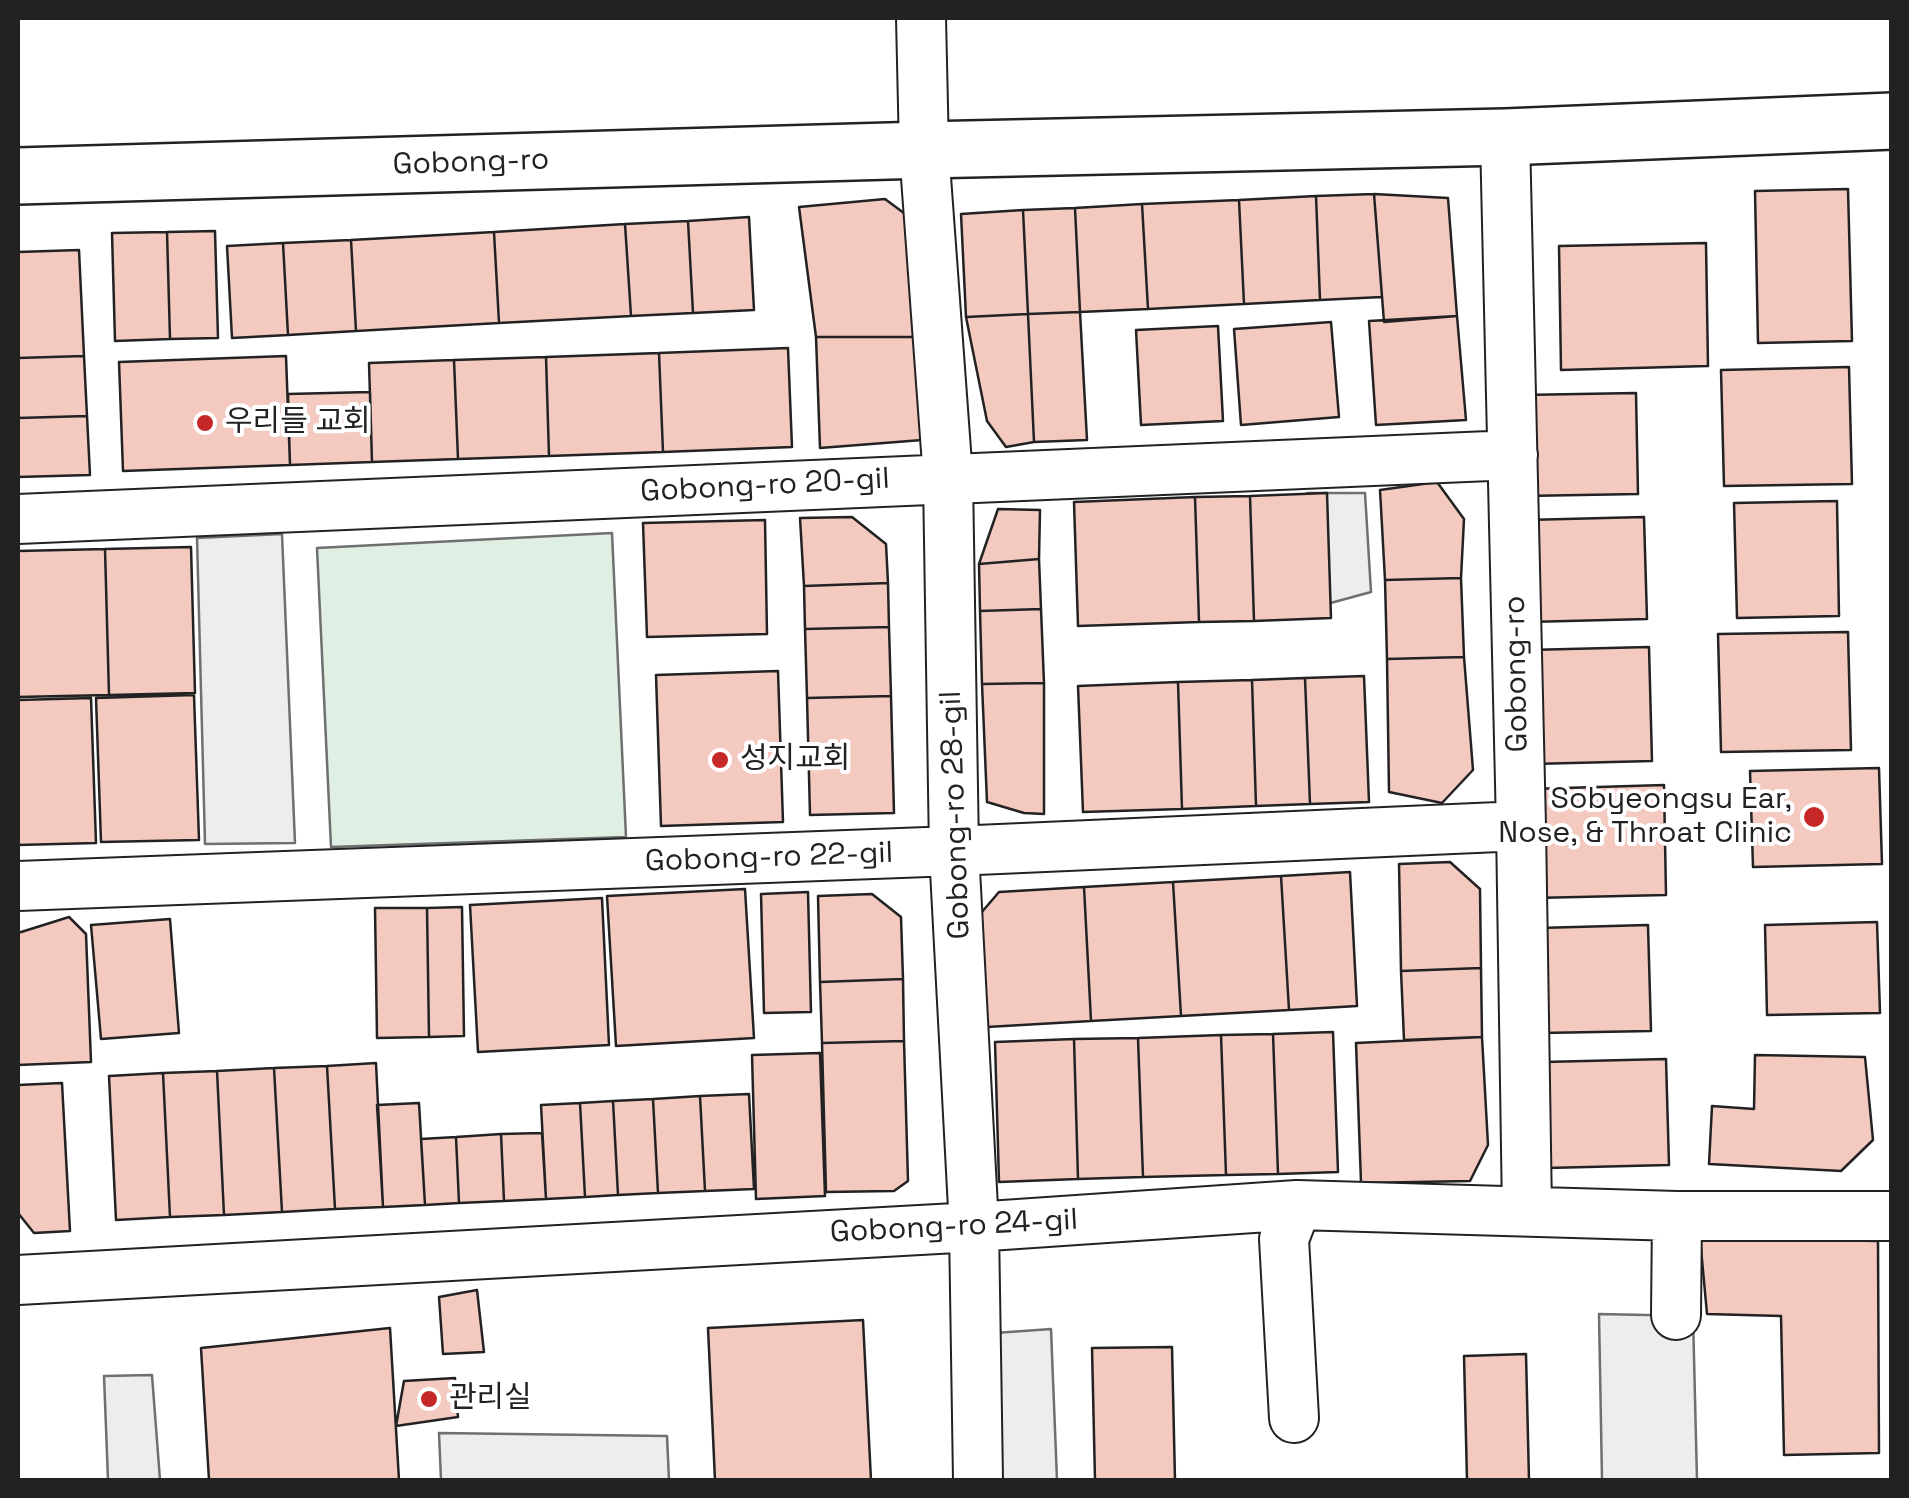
<!DOCTYPE html>
<meta charset="utf-8">
<style>
body{margin:0}
#map{position:relative;width:1909px;height:1498px;overflow:hidden;background:#fff;font-family:"Space Grotesk",sans-serif}
canvas{display:block}
.frame{position:absolute;inset:0;border:20px solid #222;pointer-events:none}
</style>
<div id="map">
<canvas width="1909" height="1498"></canvas>
<div class="frame"></div>
</div>
<script>
const c = document.querySelector('canvas').getContext('2d');
c.lineJoin = 'round';
function fillPath(path, color) {
  c.fillStyle = color;
  c.fill(path, 'evenodd');
}
function strokePath(path, color, width, dash) {
  c.strokeStyle = color;
  c.lineWidth = width;
  c.lineCap = dash ? 'butt' : 'round';
  c.setLineDash(dash || []);
  c.stroke(path);
}
function write(font, color, halo, rows, align = 'center') {
  c.font = font + ' "Space Grotesk","Noto Sans KR",sans-serif';
  c.lineWidth = 8;
  c.setLineDash([]);
  c.textBaseline = 'middle';
  c.strokeStyle = halo;
  c.fillStyle = color;
  for (const [text, x, y, turn = 0] of rows) {
    c.save();
    c.translate(x, y);
    c.rotate((+turn || 0) * Math.PI / 180);
    c.textAlign = isNaN(turn) ? turn : align;
    if (halo) c.strokeText(text, 0, 0);
    c.fillText(text, 0, 0);
    c.restore();
  }
}
const green = new Path2D(`
 M612,533L626,837L331,847L317,548Z`);
fillPath(green, '#e0efe3');
strokePath(green, '#6f6f6f', 2.5);
const parking = new Path2D(`
 M1307,493H1365L1371,592L1316,607Z
 M282,534L295,843L205,844L197,538Z
 M1599,1314L1693,1316L1697,1480H1602Z
 M1051,1329L1057,1480H975L967,1335Z
 M152,1375L160,1480H108L104,1376Z
 M439,1433L667,1436L669,1480H441Z`);
fillPath(parking, '#ededed');
strokePath(parking, '#6f6f6f', 2.5);
const building = new Path2D(`
 M1848,189L1852,341L1758,343L1755,191Z
 M1374,194L1448,198L1457,316L1384,322Z
 M1374,194L1382,297L1320,300L1316,196Z
 M1316,196L1320,300L1244,304L1239,200Z
 M885,199L916,222L932,337H816L799,207Z
 M1239,200L1244,304L1148,309L1142,204Z
 M1142,204L1148,309L1080,312L1075,208Z
 M1075,208L1080,312L1028,314L1023,210Z
 M1023,210L1028,314L966,317L961,214Z
 M749,217L754,310L693,313L688,221Z
 M688,221L693,313L631,316L625,224Z
 M625,224L631,316L499,323L494,232Z
 M215,231L218,338L170,339L167,232Z
 M167,232L170,339L115,341L112,233Z
 M494,232L499,323L356,331L351,240Z
 M351,240L356,331L288,335L283,243Z
 M283,243L288,335L232,338L227,246Z
 M1706,243L1708,366L1561,370L1559,246Z
 M79,250L84,356L18,358V252Z
 M1080,312L1087,440L1034,442L1028,314Z
 M1028,314L1034,442L1006,447L987,421L966,317Z
 M1457,316L1466,420L1376,425L1369,321Z
 M1331,322L1339,417L1241,425L1234,329Z
 M1218,326L1223,421L1141,425L1136,330Z
 M816,337H932L935,439L820,448Z
 M788,348L792,447L663,452L659,353Z
 M659,353L663,452L549,456L546,357Z
 M84,356L87,416L18,418V358Z
 M286,356L290,465L123,471L119,362Z
 M546,357L549,456L458,459L454,360Z
 M454,360L458,459L372,462L369,363Z
 M1849,367L1852,484L1724,486L1721,370Z
 M370,392L372,462L290,465L288,394Z
 M1636,393L1638,494L1524,496L1521,395Z
 M87,416L90,475L18,477V418Z
 M1437,482L1464,519L1461,578L1385,580L1380,490Z
 M1327,493L1331,618L1254,621L1250,496Z
 M1250,496L1254,621L1199,622L1195,497Z
 M1195,497L1199,622L1078,626L1074,502Z
 M1837,501L1839,616L1737,618L1734,503Z
 M998,509L1040,510L1039,559L979,564Z
 M852,517L886,544L888,583L804,586L800,518Z
 M1644,517L1647,619L1528,622L1526,520Z
 M765,520L767,634L647,637L643,523Z
 M191,547L195,693L109,695L105,549Z
 M105,549L109,695L18,697V551Z
 M1039,559L1041,609L980,611L979,564Z
 M1461,578L1464,657L1387,659L1385,580Z
 M888,583L889,627L805,629L804,586Z
 M1041,609L1044,683L982,684L980,611Z
 M889,627L891,696L807,698L805,629Z
 M1848,632L1851,750L1721,752L1718,634Z
 M1649,647L1652,761L1532,764L1528,650Z
 M1464,657L1473,770L1442,803L1389,792L1387,659Z
 M778,671L783,822L661,826L656,675Z
 M1364,676L1369,802L1310,804L1305,678Z
 M1305,678L1310,804L1256,806L1252,680Z
 M1252,680L1256,806L1182,809L1178,682Z
 M1178,682L1182,809L1083,812L1078,686Z
 M1044,683V814L1024,813L987,802L982,684Z
 M194,695L199,840L101,842L96,698Z
 M891,696L894,813L810,815L807,698Z
 M91,698L96,843L18,845V700Z
 M1879,768L1882,864L1753,867L1750,771Z
 M1664,785L1666,895L1534,898L1531,789Z
 M1450,862L1480,889L1481,968L1401,971L1399,864Z
 M1350,872L1357,1006L1289,1010L1281,876Z
 M1281,876L1289,1010L1181,1016L1173,882Z
 M1173,882L1181,1016L1091,1021L1084,887Z
 M1084,887L1091,1021L987,1027L981,913L999,892Z
 M745,889L754,1038L616,1046L607,896Z
 M808,892L811,1012L764,1013L761,894Z
 M872,894L901,917L903,979L820,982L818,896Z
 M602,898L609,1045L478,1052L470,905Z
 M462,907L464,1036L429,1037L427,908Z
 M375,908H427L429,1037L377,1038Z
 M69,917L86,934L91,1062L18,1065V933Z
 M170,919L179,1033L101,1039L91,925Z
 M1877,922L1880,1013L1767,1015L1765,925Z
 M1648,925L1651,1031L1542,1033L1538,928Z
 M1481,968L1482,1037L1404,1040L1401,971Z
 M903,979L904,1041L822,1043L820,982Z
 M1333,1032L1338,1172L1278,1174L1273,1034Z
 M1273,1034L1278,1174L1226,1175L1221,1035Z
 M1221,1035L1226,1175L1143,1177L1138,1038Z
 M1482,1037L1488,1145L1470,1181L1361,1183L1356,1043Z
 M1138,1038L1143,1177L1078,1179L1074,1039Z
 M1074,1039L1078,1179L999,1182L995,1042Z
 M904,1041L908,1181L894,1191L826,1192L822,1043Z
 M820,1053L825,1196L756,1199L752,1055Z
 M1755,1055L1865,1057L1873,1140L1841,1171L1709,1164L1712,1106L1754,1109Z
 M1666,1059L1669,1165L1547,1168L1544,1062Z
 M376,1063L383,1207L335,1209L327,1066Z
 M327,1066L335,1209L282,1212L274,1068Z
 M274,1068L282,1212L224,1215L217,1071Z
 M217,1071L224,1215L170,1217L163,1073Z
 M163,1073L170,1217L116,1220L109,1076Z
 M62,1083L70,1231L34,1233L18,1213V1085Z
 M749,1094L754,1189L705,1191L700,1096Z
 M700,1096L705,1191L658,1193L653,1099Z
 M653,1099L658,1193L618,1195L613,1101Z
 M613,1101L618,1195L585,1197L580,1103Z
 M419,1103L425,1205L383,1207L377,1105Z
 M580,1103L585,1197L546,1199L541,1105Z
 M542,1133L546,1199L504,1201L501,1134Z
 M501,1134L504,1201L459,1203L456,1137Z
 M456,1137L459,1203L425,1205L421,1139Z
 M1700,1238L1878,1241L1879,1453L1784,1455L1781,1316L1707,1314Z
 M477,1290L484,1352L443,1354L439,1297Z
 M863,1320L871,1480H715L708,1328Z
 M390,1328L399,1480H209L201,1348Z
 M1172,1347L1175,1480H1095L1092,1348Z
 M1526,1354L1529,1480H1467L1464,1356Z
 M455,1378L458,1417L396,1426L404,1381Z`);
fillPath(building, '#f3c9c0');
strokePath(building, '#222', 2.5);
const minor = new Path2D(`
 M921,18L924,150L948,478L954,851L974,1227L978,1480
 M1505,137L1521,826L1527,1211
 M18,519L1513,455
 M18,886L954,851L1521,826
 M18,1280L974,1227L1297,1205L1677,1216H1892
 M1676,1315L1677,1216
 M1294,1418L1284,1239L1297,1205`);
const tertiary = new Path2D(`
 M18,176L924,150L1505,137L1892,121`);
strokePath(minor, '#222', 52);
strokePath(tertiary, '#222', 60);
strokePath(minor, '#fff', 48);
strokePath(tertiary, '#fff', 55);
for (const [x, y, r, color] of [
 [205,423,10,"#c62828"],
 [720,760,10,"#c62828"],
 [1814,817,12,"#c62828"],
 [429,1399,10,"#c62828"]
]) {
  const dot = new Path2D();
  dot.arc(x, y, r, 0, 2 * Math.PI);
  c.fillStyle = color;
  c.fill(dot);
  strokePath(dot, '#fff', 4);
}
write('30px', '#222', '#fff', [
 ["Gobong-ro",471,163,-2],
 ["Gobong-ro 20-gil",765,486,-3],
 ["Gobong-ro",1517,674,-91],
 ["Gobong-ro 28-gil",956,815,-92],
 ["Gobong-ro 22-gil",769,858,-2],
 ["Gobong-ro 24-gil",954,1227,-3]
]);
write('30px', '#222', '#fff', [
 ["우리들 교회",225,423],
 ["성지교회",740,760],
 ["Sobyeongsu Ear,",1792,800,"right"],
 ["Nose, & Throat Clinic",1792,834,"right"],
 ["관리실",449,1399]
], 'left');
</script>
